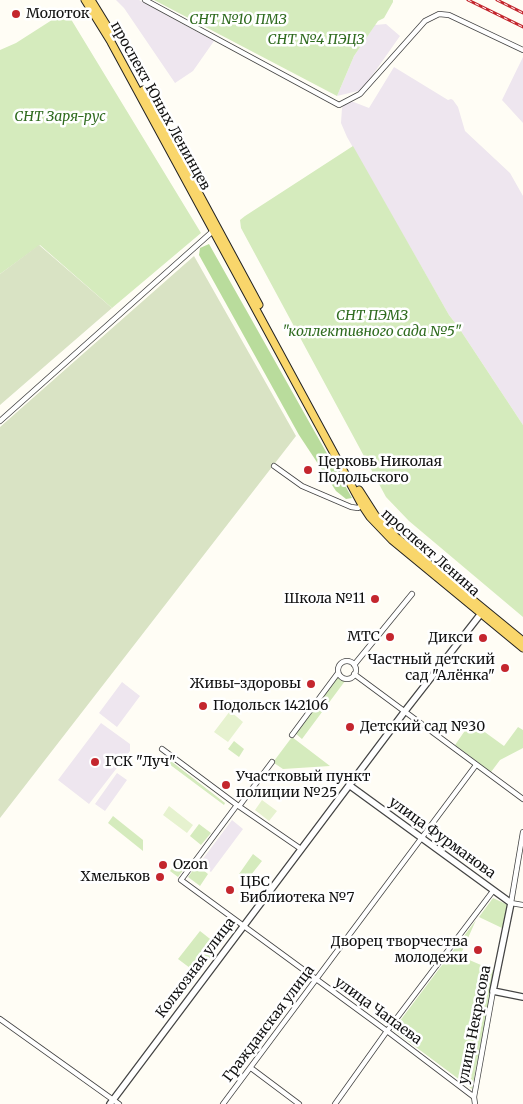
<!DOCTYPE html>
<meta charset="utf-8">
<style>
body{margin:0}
canvas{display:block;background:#fffdf5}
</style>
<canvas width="523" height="1104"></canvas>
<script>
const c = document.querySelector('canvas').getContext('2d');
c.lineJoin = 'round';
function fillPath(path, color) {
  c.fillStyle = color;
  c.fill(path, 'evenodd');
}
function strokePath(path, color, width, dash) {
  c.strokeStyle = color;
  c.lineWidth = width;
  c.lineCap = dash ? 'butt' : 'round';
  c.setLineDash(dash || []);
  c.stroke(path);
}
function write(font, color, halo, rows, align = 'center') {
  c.font = font + ' Merriweather,serif';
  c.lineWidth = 5;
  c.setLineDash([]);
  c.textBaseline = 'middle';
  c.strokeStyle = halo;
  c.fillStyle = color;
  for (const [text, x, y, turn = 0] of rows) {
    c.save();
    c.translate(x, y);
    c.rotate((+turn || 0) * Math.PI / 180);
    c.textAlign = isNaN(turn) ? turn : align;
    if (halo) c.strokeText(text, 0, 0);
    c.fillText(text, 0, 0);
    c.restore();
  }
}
fillPath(new Path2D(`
 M116,0H139L214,41L193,71L175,83L124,8Z
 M386,24L400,36L362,90L337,96L354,56L375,25Z
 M523,57V123L502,100Z
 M394,67L448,100L451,99L453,100L458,107L465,131L510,173L523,196V425L459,328L449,315L347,137L341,123L342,108L347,101H351L369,108Z
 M122,682L140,696L117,727L99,713Z
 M101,723L130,744V751L89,804L58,780Z
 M117,773L127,780L105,811L95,804Z
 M232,820L243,829L211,872L199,864Z`), '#eee6ef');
fillPath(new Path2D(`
 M154,0H393V2L384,18L378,21L354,56L337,96Z
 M66,11L201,233L112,308L40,245L0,274V50L16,43Z
 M353,146L449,315L459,328L523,425V617L409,521L386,497L241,228L240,220L245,216Z
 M338,676L345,681L302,739L295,733Z
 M471,722L504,746L518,727L523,730V748L500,760L491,772L455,745Z
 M292,737L330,766L283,769L274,763V761Z
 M234,741L244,749L239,757L228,749Z
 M167,758L225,803L224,805L165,761Z
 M113,816L143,840V851L108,823Z
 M199,824L211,833L201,845L190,836Z
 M253,854L262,861L247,880L239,874Z
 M179,859L187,865L178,877L170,871Z
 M197,865L208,874L200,886L188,877Z
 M493,898L508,905L502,928L479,917Z
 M476,920L460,956L495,971L472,1089L393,1030Z
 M200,931L219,946L198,974L178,959Z`), '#d5ebbd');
fillPath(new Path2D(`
 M209,244L352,498L346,499L336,491L299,435L199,255L200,248Z`), '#b9dc9c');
fillPath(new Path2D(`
 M39,245L112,308L0,405V274Z
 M194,256L296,436L0,818V427Z`), '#d9e3c4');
fillPath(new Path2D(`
 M230,711L243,722L228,742L214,732Z
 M262,800L277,811L269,821L255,810Z
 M169,806L193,825L187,833L163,815Z`), '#e6f2cf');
const minor = new Path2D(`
 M145,0L339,105L360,94L425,21L439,14L449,15L523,50
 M0,421L213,231
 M274,466L302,486L351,507L358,508L362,505
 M338 670a9 9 0 1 1 18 0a9 9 0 1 1-18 0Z
 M354,665L412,594
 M354,674L523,799
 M292,735L338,673
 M162,749L237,805L301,849
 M237,805L181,880L387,1031L474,1097
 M240,805L272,762
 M523,832L511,903L523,905
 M0,1019L119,1104
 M251,1068L299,1104
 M223,1104L476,765
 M335,1104L387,1031L493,891
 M475,1104L474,1097L493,991`);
const tertiary = new Path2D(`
 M349,785L511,903L493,991L523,997
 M110,1104L405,711L483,611`);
const primary = new Path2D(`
 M85,0L111,42L362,505L370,517L392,540L523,648
 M91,0L112,34
 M143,90L259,305
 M359,490L375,515L396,537L523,641`);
strokePath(minor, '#444', 6);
strokePath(tertiary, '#444', 8);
strokePath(primary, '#222', 9);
strokePath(minor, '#fff', 4.5);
strokePath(tertiary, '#fff', 5.5);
strokePath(primary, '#f9d66b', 7);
const rail = new Path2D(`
 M468,0L523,27
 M497,0L523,13`);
strokePath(rail, '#c4262e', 3);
strokePath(rail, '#fff', 1, [4]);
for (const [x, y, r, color] of [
 [16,14,5,"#c4262e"],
 [308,470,5,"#c4262e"],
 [375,599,5,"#c4262e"],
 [390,637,5,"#c4262e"],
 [483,638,5,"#c4262e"],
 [505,668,5,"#c4262e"],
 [311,684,5,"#c4262e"],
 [203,706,5,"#c4262e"],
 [350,727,5,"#c4262e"],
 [95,762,5,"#c4262e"],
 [226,785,5,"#c4262e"],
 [163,865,5,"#c4262e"],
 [160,877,5,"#c4262e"],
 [230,890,5,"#c4262e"],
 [478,950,5,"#c4262e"]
]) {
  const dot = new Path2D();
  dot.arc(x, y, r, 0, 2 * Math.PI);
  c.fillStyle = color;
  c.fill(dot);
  strokePath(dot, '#fff', 2);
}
write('14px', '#111', '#fff', [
 ["Молоток",26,14],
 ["Церковь Николая",318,462],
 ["Подольского",318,478],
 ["Школа №11",365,599,"right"],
 ["МТС",380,637,"right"],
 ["Дикси",473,638,"right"],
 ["Частный детский",495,660,"right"],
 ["сад \"Алёнка\"",495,676,"right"],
 ["Живы-здоровы",301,684,"right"],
 ["Подольск 142106",213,706],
 ["Детский сад №30",360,727],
 ["ГСК \"Луч\"",105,762],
 ["Участковый пункт",236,777],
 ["полиции №25",236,793],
 ["Ozon",173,865],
 ["Хмельков",150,877,"right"],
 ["ЦБС",240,882],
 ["Библиотека №7",240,898],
 ["Дворец творчества",468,942,"right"],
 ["молодежи",468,958,"right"]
], 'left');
write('italic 14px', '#2f6b1f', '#fff', [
 ["СНТ №10 ПМЗ",238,20],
 ["СНТ №4 ПЭЦЗ",316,40],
 ["СНТ Заря-рус",60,117],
 ["СНТ ПЭМЗ",372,316],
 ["\"коллективного сада №5\"",372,332]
]);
write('14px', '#111', '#fff', [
 ["проспект Юных Ленинцев",160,106,61],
 ["проспект Ленина",430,553,41],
 ["улица Фурманова",442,838,36],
 ["Колхозная улица",196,968,-53],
 ["улица Чапаева",378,1011,36],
 ["Гражданская улица",269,1024,-53],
 ["улица Некрасова",475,1025,-79]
]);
</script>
